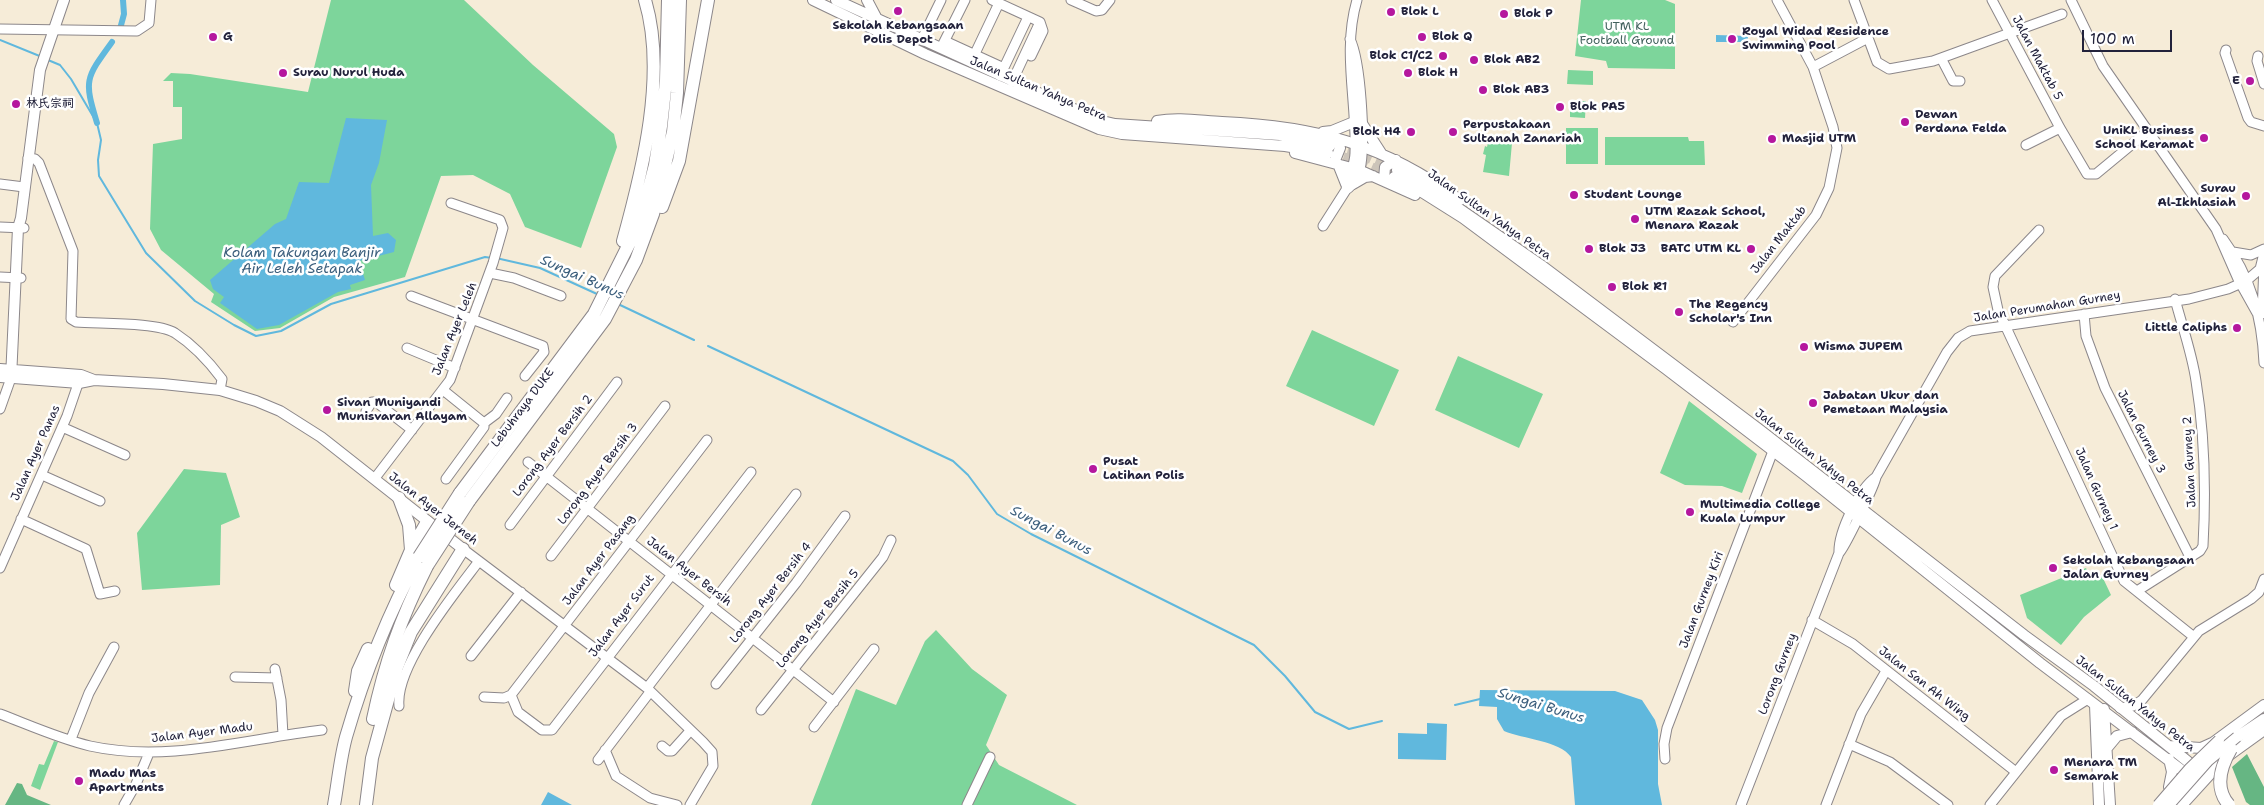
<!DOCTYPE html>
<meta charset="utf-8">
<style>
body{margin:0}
#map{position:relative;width:2264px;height:805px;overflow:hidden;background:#f6ecd8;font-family:"Shantell Sans",sans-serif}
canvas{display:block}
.scale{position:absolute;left:2082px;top:30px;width:90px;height:22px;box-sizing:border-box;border:2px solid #22223b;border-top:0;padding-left:6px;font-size:15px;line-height:18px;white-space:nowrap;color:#22223b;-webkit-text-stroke:4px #fff;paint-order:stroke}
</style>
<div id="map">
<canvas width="2264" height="805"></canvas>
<div class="scale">100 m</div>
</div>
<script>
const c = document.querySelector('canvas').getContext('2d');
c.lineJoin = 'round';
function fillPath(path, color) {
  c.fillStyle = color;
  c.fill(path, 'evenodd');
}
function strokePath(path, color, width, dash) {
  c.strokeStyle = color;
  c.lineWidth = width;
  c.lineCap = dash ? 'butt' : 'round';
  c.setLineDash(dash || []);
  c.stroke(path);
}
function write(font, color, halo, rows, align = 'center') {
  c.font = font + ' "Shantell Sans","LXGW WenKai TC",sans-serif';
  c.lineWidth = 5;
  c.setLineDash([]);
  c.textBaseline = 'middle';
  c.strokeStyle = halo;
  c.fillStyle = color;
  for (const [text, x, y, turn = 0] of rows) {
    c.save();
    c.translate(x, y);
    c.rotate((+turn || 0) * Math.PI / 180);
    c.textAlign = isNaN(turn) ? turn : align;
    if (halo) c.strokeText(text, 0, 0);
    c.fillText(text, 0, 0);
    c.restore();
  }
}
fillPath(new Path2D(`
 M331,0H464L533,65L614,134L617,147L581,248L525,227L510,194L473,175L441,176L405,277L334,297L280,328L255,331L211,302L214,294L161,250L150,229L153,144L182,139V107H173V81H163L171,73L190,74L308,92Z
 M1581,0H1665L1675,4V69L1608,68L1606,61L1575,56Z
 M1568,70L1593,71V85L1567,84Z
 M1570,101H1586L1585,118L1570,117Z
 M1566,128H1598V164H1566Z
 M1490,134L1508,138L1512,143L1509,176L1483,172L1486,155L1483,154L1485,146L1487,147Z
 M1605,137H1688L1689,141H1704L1705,165H1605Z
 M1312,330L1399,370L1374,426L1286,386Z
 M1458,356L1543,394L1519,448L1435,410Z
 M1689,401L1757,454L1742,493L1722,486L1685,485L1660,473Z
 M184,469L226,473L240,517L221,525L220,585L142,590L137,533Z
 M2086,568L2092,580L2102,576L2111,595L2084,617L2061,645L2027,618L2020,595Z
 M936,630L972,669L1007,695L986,745L999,765L1077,805H811L856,689L896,705L925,641Z
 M54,741L58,742L40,790L31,786L39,764L44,765Z`), '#7dd59b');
fillPath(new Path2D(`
 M2247,754L2264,787V805H2250L2246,802L2232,767Z
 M17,783L22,784L27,795L51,805H5Z`), '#66b683');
fillPath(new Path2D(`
 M1716,35L1748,36V42H1716Z
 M346,118L387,120L379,163L371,185L373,236L388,233L396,240L394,252L359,261L365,280L350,285L351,289L338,292L279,325L257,329L220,303L224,297L213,289L210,280L275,224L286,219L299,182L329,183Z
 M1480,690L1615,691L1642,700L1655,720L1658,730V784L1662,805H1575L1571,757C1560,741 1523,739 1504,731L1497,719V707L1479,706Z
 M1427,723L1447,724L1446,760L1398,759V733L1427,734Z
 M548,792L572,805H541Z`), '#60b8dd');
strokePath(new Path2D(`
 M0,40L42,57
 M48,60L60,65L71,79L97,123L101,140L98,160L99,176L146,253L195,301L234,325L256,336L281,331L331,304L485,257L492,258
 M496,258L540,268L597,294
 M618,304L694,340
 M708,346L953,461L968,475L997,514L1031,534L1254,645L1285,676L1315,712L1349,729L1382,721
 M1455,705L1480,699`), '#60b8dd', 2);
strokePath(new Path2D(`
 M120,29L124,14L123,0
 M97,123C84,80 85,79 112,42`), '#60b8dd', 6);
strokePath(new Path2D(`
 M1333,147L1362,155L1394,169
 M1329,153L1362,163L1394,177`), '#ccc4b9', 10, [10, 5]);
const minor = new Path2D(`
 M992,0L1040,22L1043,31L1031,56
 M1071,0L1096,11L1102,10L1110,0
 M1854,0L1877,62L1889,69L1933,61L2062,14
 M1992,0L2060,128L2087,174H2096L2148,131
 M2071,0L2103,66L2216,229L2238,279L2257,313
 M0,29L137,31L149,23L151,0
 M922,39L941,0
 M945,41L1004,68
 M942,46L965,0
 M2226,50L2225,53L2248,118L2251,122L2264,126
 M2258,56L2257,61L2264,84
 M1941,58L1953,81H1960
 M971,62L999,3
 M1813,67L1868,38
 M1000,76L1028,17
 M1012,82L1040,22
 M2026,145L2060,128
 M28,158L35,159L39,163L73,251L71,319L76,322C99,324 157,322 175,333C192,344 210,363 222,379L220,390
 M0,184L24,187
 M1346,190C1347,177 1355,166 1355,153C1357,101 1342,51 1357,0
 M1323,226L1346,190C1355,184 1359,174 1361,164C1365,138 1361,62 1350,39
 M0,227L24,228
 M2039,230L1995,276L1993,287L1998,310L2124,581L2194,637
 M2223,239C2251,277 2262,317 2264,363
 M2233,252L2251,255L2264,249
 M490,273L514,278L561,296
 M0,277L21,278
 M411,296L543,346L544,352L525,376
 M2084,314L2086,336L2105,388L2190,557
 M2262,314L2264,265
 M1733,322L1816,215L1829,188L1837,148L1833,127L1813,67L1777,0
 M407,348L455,368
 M443,390L484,423
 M0,409L11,378
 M366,411L372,402H376L412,430
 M62,427L125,455
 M528,462L834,702
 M42,475L100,501
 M375,478L450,380L493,263L503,228L500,220L451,203
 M446,479L484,427V423L496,414L507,398
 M21,519L86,549L100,594L115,591
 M510,525L617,382
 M463,549L647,688L703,742L712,752L713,766L690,805
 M1839,553C1838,532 1859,489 1876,477
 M551,556L665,406
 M0,568L67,416L80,378
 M2137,591L2200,551L2203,546C2206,491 2205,436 2196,381C2192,353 2182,326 2175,299
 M1812,620L1853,644L2016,772
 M471,656L521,592
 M275,669L281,700L283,735
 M235,677L277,678
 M716,684L796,583L845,516
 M647,688L796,494
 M511,695L707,440
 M484,697L504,698L511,695L518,712L542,730H552L751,472
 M399,706C395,666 455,593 479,561
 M2120,708L2133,706L2142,700L2199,631L2251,599L2259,592L2264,579
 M761,710L883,557L891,540
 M0,714C29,725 60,739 90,746C167,763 245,739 322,730
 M814,727L874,649
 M71,739L89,693L114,647
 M1849,744L1890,762L1948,805
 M662,746L668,751H672L690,731
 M605,750L616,776L650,798L677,805
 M1665,759L1664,744L1667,728L1773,451
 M598,760L650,692
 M124,805L136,784L149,753
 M967,805L990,757
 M1741,805L1839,553C1844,549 1875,485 1876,477L1947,352L1958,338L1970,331L2189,299L2228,289L2246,281L2260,269L2264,253
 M1826,805L1861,714L1886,671
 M1990,805L2061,716L2088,699`);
const major = new Path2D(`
 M813,0L925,54L1099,129L1122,134L1285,146L1328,153
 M836,0L1098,120L1115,124L1280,135L1330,146
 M867,0L876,17
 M1157,121C1178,117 1201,121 1222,122C1315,126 1384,144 1460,200
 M1361,122L1381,153
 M1323,132L1332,131L1354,122
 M1295,153L1359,170L1415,195
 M1334,163L1340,148L1337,139
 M1338,164L1346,184
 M1397,170L1422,183L1541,265L1760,430L2024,635L2094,686L2207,777
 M1394,177L1417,189L1463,218L1666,369L1806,476L2040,663L2200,784
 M1384,180L1385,167L1396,160
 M1353,184L1365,177L1373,176
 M0,369L81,375L94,380
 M0,377L79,383L94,380L163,384L220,390L256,401L280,411L321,437L463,549
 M11,378L18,228L21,218L40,70L64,0
 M2095,705L2099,805
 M2104,709L2110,805
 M2237,737L2264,719
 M2211,744L2264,705
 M2170,746L2201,748L2212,743
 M2107,748L2117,736L2132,732
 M2169,759L2172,772L2169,787
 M2182,805L2224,759L2264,730`);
const highway = new Path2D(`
 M662,207L679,161L708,0
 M623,241C643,169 667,73 645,0
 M460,493L594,314L632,238L643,211L655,165L661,126L666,81L668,0
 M399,498L409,525L411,550
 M469,501L605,319L636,260L653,214L673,132L677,93L680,0
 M396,585L411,550L427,522
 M355,691L358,671L368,649
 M373,719C385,662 401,618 427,566
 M334,805C338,783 340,759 346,737C364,675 388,614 419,557
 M366,805L372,758L397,667L411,632L463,549`);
strokePath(minor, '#8c878a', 11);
strokePath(major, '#8c878a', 12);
strokePath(highway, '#8c878a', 14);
strokePath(minor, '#fff', 9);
strokePath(major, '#fff', 10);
strokePath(highway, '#fff', 12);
const majorBridge = new Path2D(`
 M2158,805L2190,768L2219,740
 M2169,805L2208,761L2237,737`);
const highwayBridge = new Path2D(`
 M419,557L460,493
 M427,566L469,501
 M2229,805C2214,788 2221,766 2231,749`);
strokePath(majorBridge, '#8c878a', 12, []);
strokePath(highwayBridge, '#8c878a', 14, []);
strokePath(majorBridge, '#fff', 10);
strokePath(highwayBridge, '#fff', 12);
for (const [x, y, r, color] of [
 [898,11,5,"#b5179e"],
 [1391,12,5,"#b5179e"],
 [1504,14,5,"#b5179e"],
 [213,37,5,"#b5179e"],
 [1422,37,5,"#b5179e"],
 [1732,39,5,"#b5179e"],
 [1443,56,5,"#b5179e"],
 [1474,60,5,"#b5179e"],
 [283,73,5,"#b5179e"],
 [1408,73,5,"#b5179e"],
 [2250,81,5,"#b5179e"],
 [1483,90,5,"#b5179e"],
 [16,104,5,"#b5179e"],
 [1560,107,5,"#b5179e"],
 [1905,122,5,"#b5179e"],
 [1411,132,5,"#b5179e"],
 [1453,132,5,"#b5179e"],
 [2204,138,5,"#b5179e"],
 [1772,139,5,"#b5179e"],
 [1574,195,5,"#b5179e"],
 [2246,196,5,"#b5179e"],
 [1635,219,5,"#b5179e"],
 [1589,249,5,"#b5179e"],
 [1751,249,5,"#b5179e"],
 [1612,287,5,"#b5179e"],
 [1679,312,5,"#b5179e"],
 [2237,328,5,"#b5179e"],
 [1804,347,5,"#b5179e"],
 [1813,403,5,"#b5179e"],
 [327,410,5,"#b5179e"],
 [1093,469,5,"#b5179e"],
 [1690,512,5,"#b5179e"],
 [2053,568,5,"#b5179e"],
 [2054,770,5,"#b5179e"],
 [79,781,5,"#b5179e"]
]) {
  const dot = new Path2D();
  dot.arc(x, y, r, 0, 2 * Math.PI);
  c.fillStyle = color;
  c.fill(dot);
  strokePath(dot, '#fff', 2);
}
write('bold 12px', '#22223b', '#fff', [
 ["Blok L",1401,12],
 ["Blok P",1514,14],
 ["Sekolah Kebangsaan",898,26,"center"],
 ["Polis Depot",898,40,"center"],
 ["Royal Widad Residence",1742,32],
 ["Swimming Pool",1742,46],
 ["G",223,37],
 ["Blok Q",1432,37],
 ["Blok C1/C2",1433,56,"right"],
 ["Blok AB2",1484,60],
 ["Surau Nurul Huda",293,73],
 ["Blok H",1418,73],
 ["E",2240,81,"right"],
 ["Blok AB3",1493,90],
 ["林氏宗祠",26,104],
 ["Blok PA5",1570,107],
 ["Dewan",1915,115],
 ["Perdana Felda",1915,129],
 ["Perpustakaan",1463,125],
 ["Sultanah Zanariah",1463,139],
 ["UniKL Business",2194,131,"right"],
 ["School Keramat",2194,145,"right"],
 ["Blok H4",1401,132,"right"],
 ["Masjid UTM",1782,139],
 ["Surau",2236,189,"right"],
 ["Al-Ikhlasiah",2236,203,"right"],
 ["Student Lounge",1584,195],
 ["UTM Razak School,",1645,212],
 ["Menara Razak",1645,226],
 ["Blok J3",1599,249],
 ["BATC UTM KL",1741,249,"right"],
 ["Blok R1",1622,287],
 ["The Regency",1689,305],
 ["Scholar's Inn",1689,319],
 ["Little Caliphs",2227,328,"right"],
 ["Wisma JUPEM",1814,347],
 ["Jabatan Ukur dan",1823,396],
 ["Pemetaan Malaysia",1823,410],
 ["Sivan Muniyandi",337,403],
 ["Munisvaran Allayam",337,417],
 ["Pusat",1103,462],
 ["Latihan Polis",1103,476],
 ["Multimedia College",1700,505],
 ["Kuala Lumpur",1700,519],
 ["Sekolah Kebangsaan",2063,561],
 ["Jalan Gurney",2063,575],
 ["Menara TM",2064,763],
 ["Semarak",2064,777],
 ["Madu Mas",89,774],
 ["Apartments",89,788]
], 'left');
write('12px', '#42615d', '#fff', [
 ["UTM KL",1627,27],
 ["Football Ground",1627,41]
]);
write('12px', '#22223b', '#fff', [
 ["Jalan Maktab 5",2037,58,62],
 ["Jalan Sultan Yahya Petra",1038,89,23],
 ["Jalan Sultan Yahya Petra",1489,215,35],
 ["Jalan Maktab",1779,240,-52],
 ["Jalan Perumahan Gurney",2047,307,-9],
 ["Jalan Ayer Leleh",455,329,-68],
 ["Lebuhraya DUKE",523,408,-53],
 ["Jalan Gurney 3",2141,432,63],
 ["Lorong Ayer Bersih 2",553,446,-53],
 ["Jalan Ayer Panas",36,453,-66],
 ["Jalan Sultan Yahya Petra",1814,457,38],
 ["Jalan Gurney 2",2190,462,-93],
 ["Lorong Ayer Bersih 3",598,474,-53],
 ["Jalan Gurney 1",2096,489,66],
 ["Jalan Ayer Jerneh",433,509,38],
 ["Jalan Ayer Pasang",599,560,-53],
 ["Jalan Ayer Bersih",689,572,38],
 ["Lorong Ayer Bersih 4",771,593,-52],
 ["Jalan Gurney Kiri",1702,600,-69],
 ["Jalan Ayer Surut",622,616,-53],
 ["Lorong Ayer Bersih 5",818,619,-51],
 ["Lorong Gurney",1778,674,-69],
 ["Jalan San Ah Wing",1924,684,38],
 ["Jalan Sultan Yahya Petra",2135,704,38],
 ["Jalan Ayer Madu",202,733,-7]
]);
write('italic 14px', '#3b5e7c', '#fff', [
 ["Kolam Takungan Banjir",302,253],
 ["Air Leleh Setapak",302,269],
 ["Sungai Bunus",582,278,24],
 ["Sungai Bunus",1051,531,28],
 ["Sungai Bunus",1541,706,17]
]);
</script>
